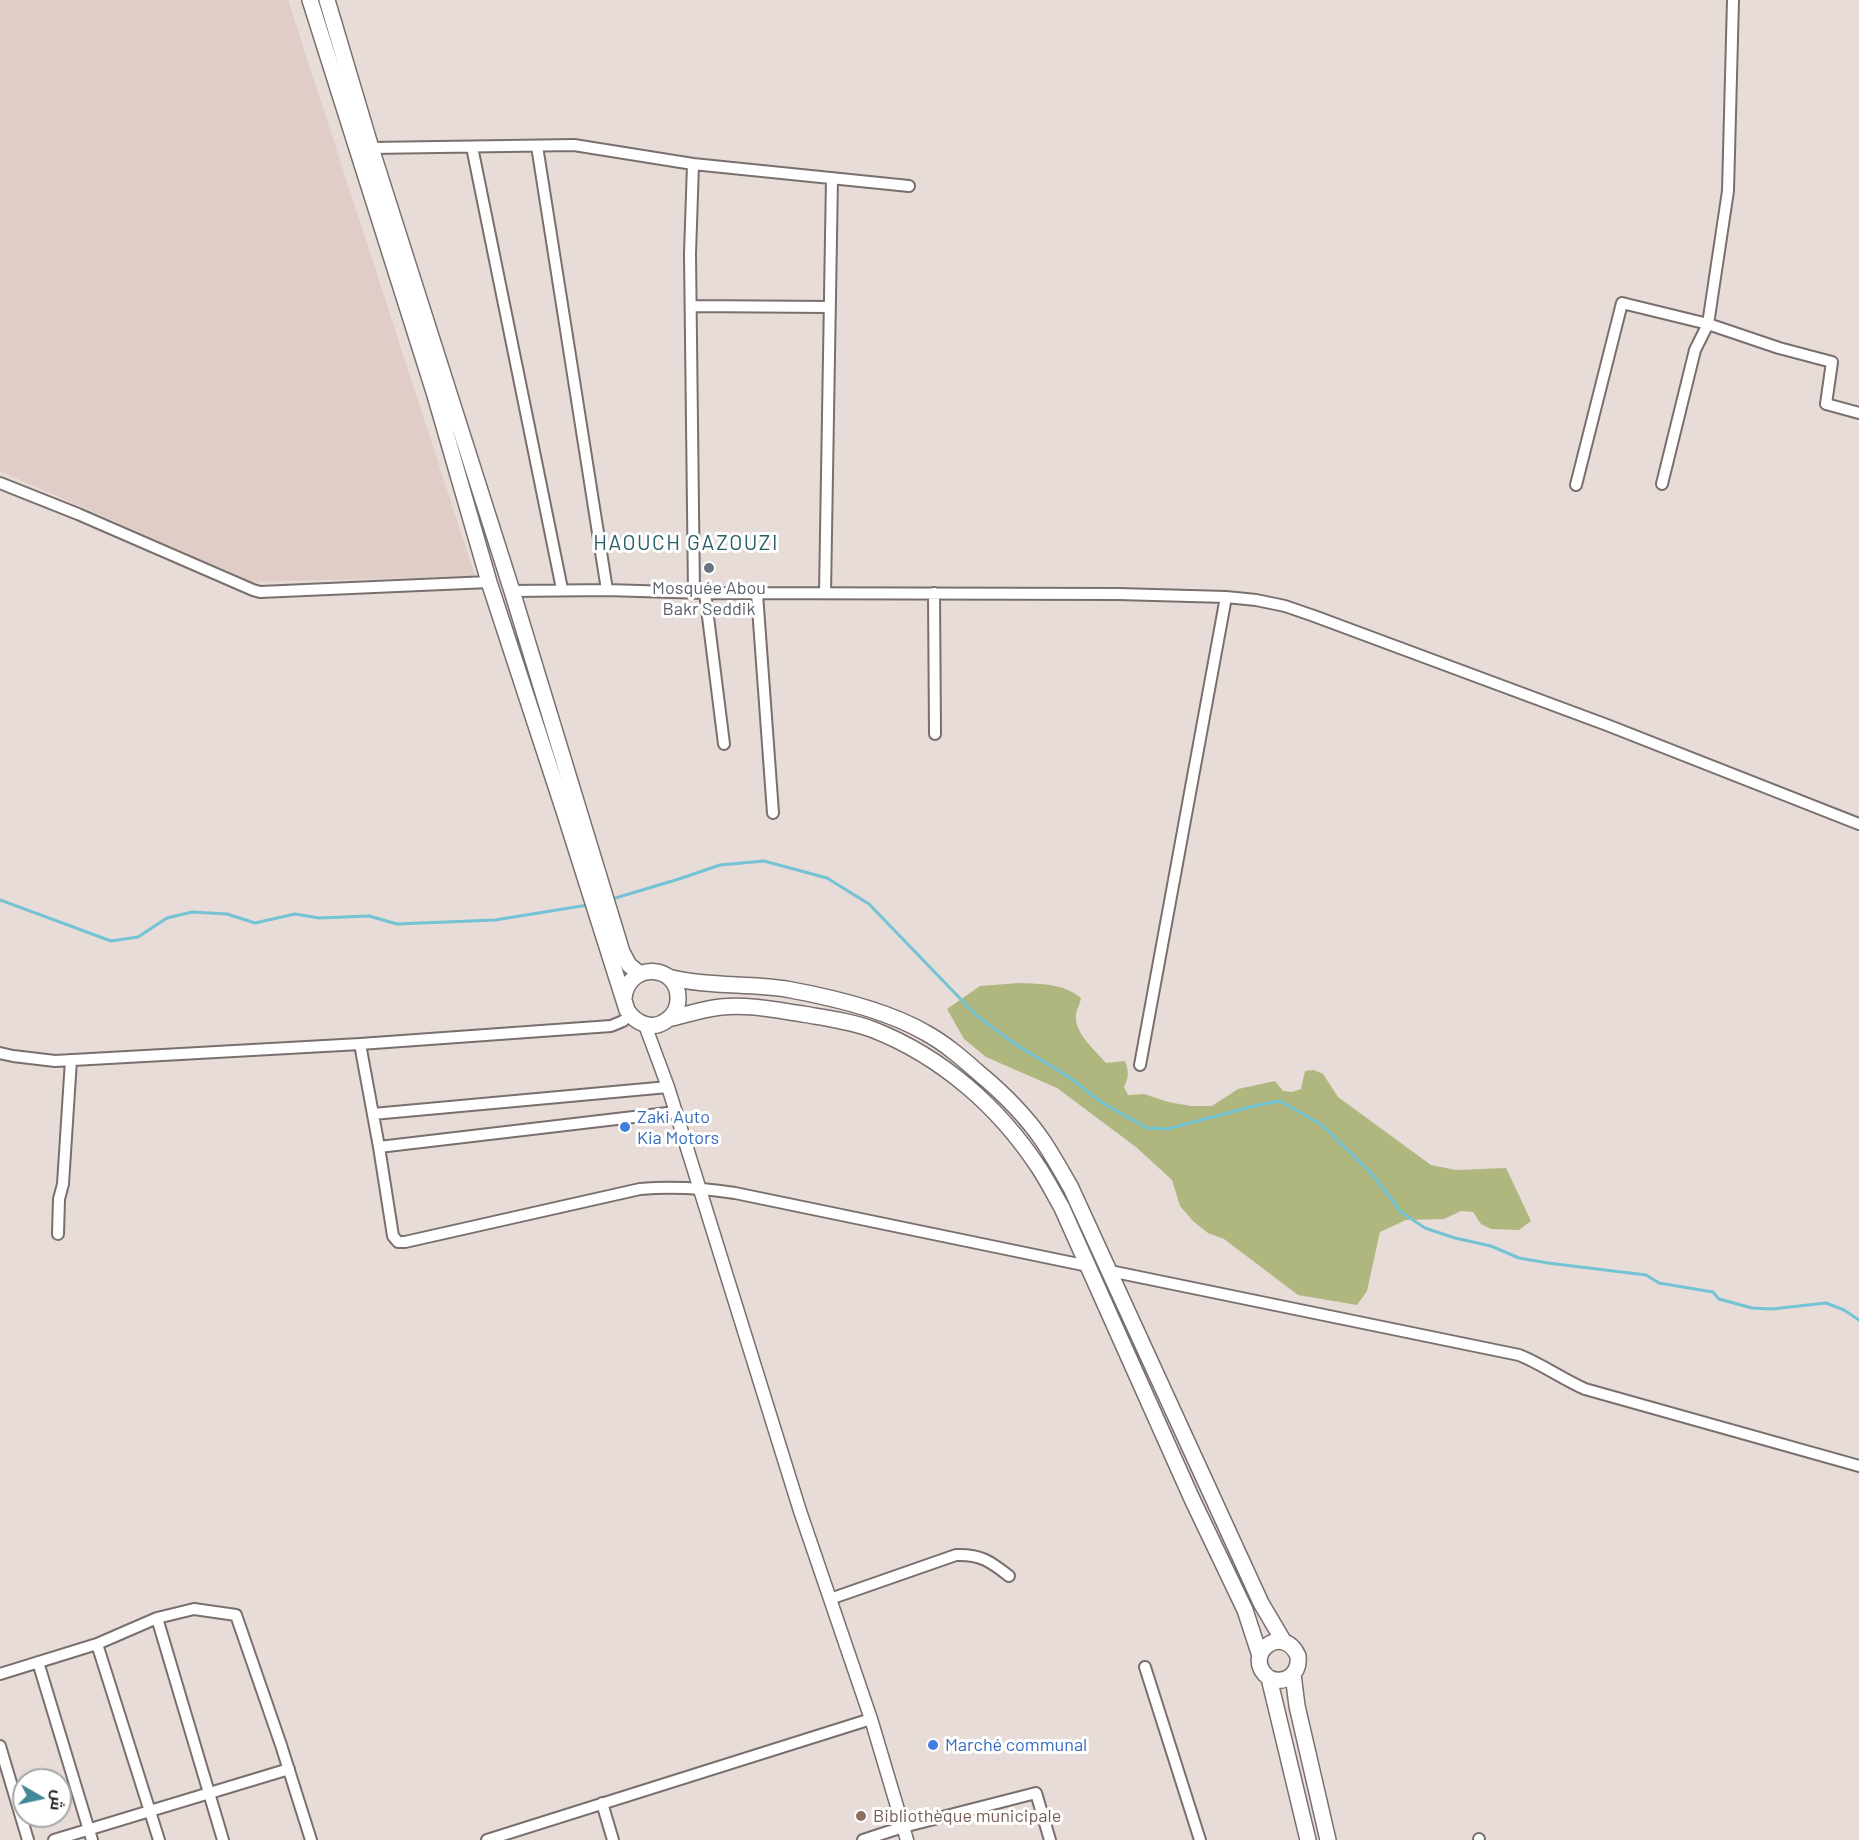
<!DOCTYPE html>
<meta charset="utf-8">
<style>
body{margin:0}
#map{position:relative;width:1859px;height:1840px;overflow:hidden;background:#e7dcd8;font-family:Barlow,Cairo,sans-serif}
canvas{display:block}
.north{position:absolute;left:12px;top:1768px;width:60px;height:60px;box-sizing:border-box;background:#fff;border:2px solid #a7a6a5;border-radius:50%;rotate:99deg;font-size:16px;font-weight:700;line-height:24px;text-align:center;color:#24201f}
.north::after{content:'';display:block;margin:auto;width:21px;height:27px;background:#438896;clip-path:polygon(50% 0,100% 100%,50% 72%,0 100%)}
</style>
<div id="map">
<canvas width="1859" height="1840"></canvas>
<div class="north">ش</div>
</div>
<script>
const c = document.querySelector('canvas').getContext('2d');
c.lineJoin = 'round';
function fillPath(path, color) {
  c.fillStyle = color;
  c.fill(path, 'evenodd');
}
function strokePath(path, color, width, dash) {
  c.strokeStyle = color;
  c.lineWidth = width;
  c.lineCap = dash ? 'butt' : 'round';
  c.setLineDash(dash || []);
  c.stroke(path);
}
function write(font, color, halo, rows, align = 'center') {
  c.font = font + ' Barlow,sans-serif';
  c.lineWidth = 6;
  c.setLineDash([]);
  c.textBaseline = 'middle';
  c.strokeStyle = halo;
  c.fillStyle = color;
  for (const [text, x, y, turn = 0] of rows) {
    c.save();
    c.translate(x, y);
    c.rotate((+turn || 0) * Math.PI / 180);
    c.textAlign = isNaN(turn) ? turn : align;
    if (halo) c.strokeText(text, 0, 0);
    c.fillText(text, 0, 0);
    c.restore();
  }
}
fillPath(new Path2D(`
 M0,0H288L475,576L252,582L0,471Z`), '#e0cdc7');
fillPath(new Path2D(`
 M1019,983C1041,984 1063,983 1081,998C1080,1005 1076,1010 1076,1016C1075,1034 1095,1050 1106,1063L1125,1061C1129,1071 1129,1077 1124,1087L1128,1095L1144,1094L1168,1102L1191,1106H1212L1238,1089L1275,1081L1283,1091L1292,1092L1301,1089L1305,1071L1314,1070L1323,1074L1338,1097L1431,1165L1456,1170L1506,1168L1531,1221L1519,1230L1491,1229L1481,1224L1473,1212L1461,1211L1444,1219L1406,1220L1380,1232L1367,1291L1357,1305L1298,1295L1224,1239L1208,1233L1193,1221L1180,1206L1172,1180L1136,1147L1057,1088L986,1057L964,1039L947,1009L980,986Z`), '#afb77e');
strokePath(new Path2D(`
 M612,899L679,879L720,865L764,861L827,878L869,904L977,1016L1015,1044L1069,1077L1101,1102L1147,1128L1167,1129L1258,1105L1280,1101L1322,1125L1372,1174L1401,1212L1425,1228L1455,1238L1491,1246L1519,1258L1548,1263L1646,1275L1659,1283L1713,1292L1719,1299L1752,1308L1772,1309L1826,1303L1844,1310L1859,1320
 M0,900L111,941L138,937L167,918L192,912L227,914L255,923L295,914L319,918L369,916L397,924L495,920L588,905`), '#74c3d4', 3);
const minor = new Path2D(`
 M537,146L607,590
 M472,147L562,589
 M371,148L574,145L693,164L909,186
 M693,164L690,254L694,593
 M691,306L829,307
 M0,483L78,514L253,590L260,592L489,582
 M1662,484L1695,350L1708,324L1728,191L1733,0
 M1576,485L1622,303L1708,324L1779,348L1832,362L1826,404L1859,413
 M512,591L607,590L705,593L1118,594L1226,597L1256,600L1285,606L1314,616L1607,725L1859,824
 M705,593L724,744
 M825,593L832,178
 M934,593L935,734
 M757,594L773,813
 M360,1044L379,1147L393,1236L398,1242H405L640,1189C673,1186 703,1188 735,1193L1088,1266
 M0,1053L13,1056L55,1061L360,1044L611,1026L623,1021L630,1015
 M1140,1065L1226,597
 M373,1114L668,1087
 M379,1147L676,1112
 M58,1234L59,1199L63,1184L71,1060
 M1110,1271L1519,1355C1542,1364 1562,1379 1585,1389L1859,1466
 M830,1599L956,1555C980,1554 990,1561 1009,1576
 M157,1618L223,1840
 M97,1644L159,1840
 M38,1662L92,1840
 M1145,1667L1200,1840
 M0,1674L97,1644L157,1618L194,1609L236,1615L281,1745L311,1840
 M0,1746L28,1840
 M602,1803L613,1840
 M54,1840L289,1769
 M487,1840L871,1719
 M863,1840L903,1827L1036,1793L1050,1840
 M1479,1840V1839`);
const major = new Path2D(`
 M645,1025L668,1087L800,1511L871,1719L907,1840`);
const highway = new Path2D(`
 M310,0L434,392L489,582L564,811L627,1010C636,1024 653,1031 667,1020C674,1015 678,1007 678,999C679,964 628,961 624,998
 M327,0L371,148L512,591L622,952L629,965L640,974
 M668,977C707,987 747,983 786,989C830,997 887,1010 926,1033C946,1044 963,1059 980,1074C1004,1094 1026,1116 1043,1141C1053,1156 1062,1172 1071,1188L1261,1603L1284,1642
 M668,1019C685,1015 703,1009 721,1007C748,1004 776,1010 803,1014C826,1018 851,1021 874,1030C942,1057 999,1107 1039,1168C1047,1180 1054,1194 1062,1208L1192,1499L1245,1610L1260,1656
 M1293,1674L1297,1706L1328,1840
 M1269,1678C1285,1685 1300,1674 1298,1656C1283,1622 1240,1655 1269,1678L1308,1840`);
strokePath(minor, '#796f6c', 14);
strokePath(major, '#796f6c', 15);
strokePath(highway, '#796f6c', 18);
strokePath(minor, '#fff', 10);
strokePath(major, '#fff', 12);
strokePath(highway, '#fff', 15);
for (const [x, y, r, color] of [
 [709,568,6,"#6b7280"],
 [625,1127,6,"#3f7fe0"],
 [933,1745,6,"#3f7fe0"],
 [861,1816,6,"#8d6e63"]
]) {
  const dot = new Path2D();
  dot.arc(x, y, r, 0, 2 * Math.PI);
  c.fillStyle = color;
  c.fill(dot);
  strokePath(dot, '#fff', 2);
}
write('18px', '#5b616d', '#fff', [
 ["Mosquée Abou",709,588],
 ["Bakr Seddik",709,609]
]);
write('18px', '#366cbe', '#fff', [
 ["Zaki Auto",637,1117],
 ["Kia Motors",637,1138],
 ["Marché communal",945,1745]
], 'left');
write('18px', '#785e54', '#fff', [
 ["Bibliothèque municipale",873,1816]
], 'left');
c.letterSpacing = '1.5px';
write('21px', '#265e68', '#fff', [
 ["HAOUCH GAZOUZI",686,543]
]);
c.letterSpacing = '0px';
</script>
